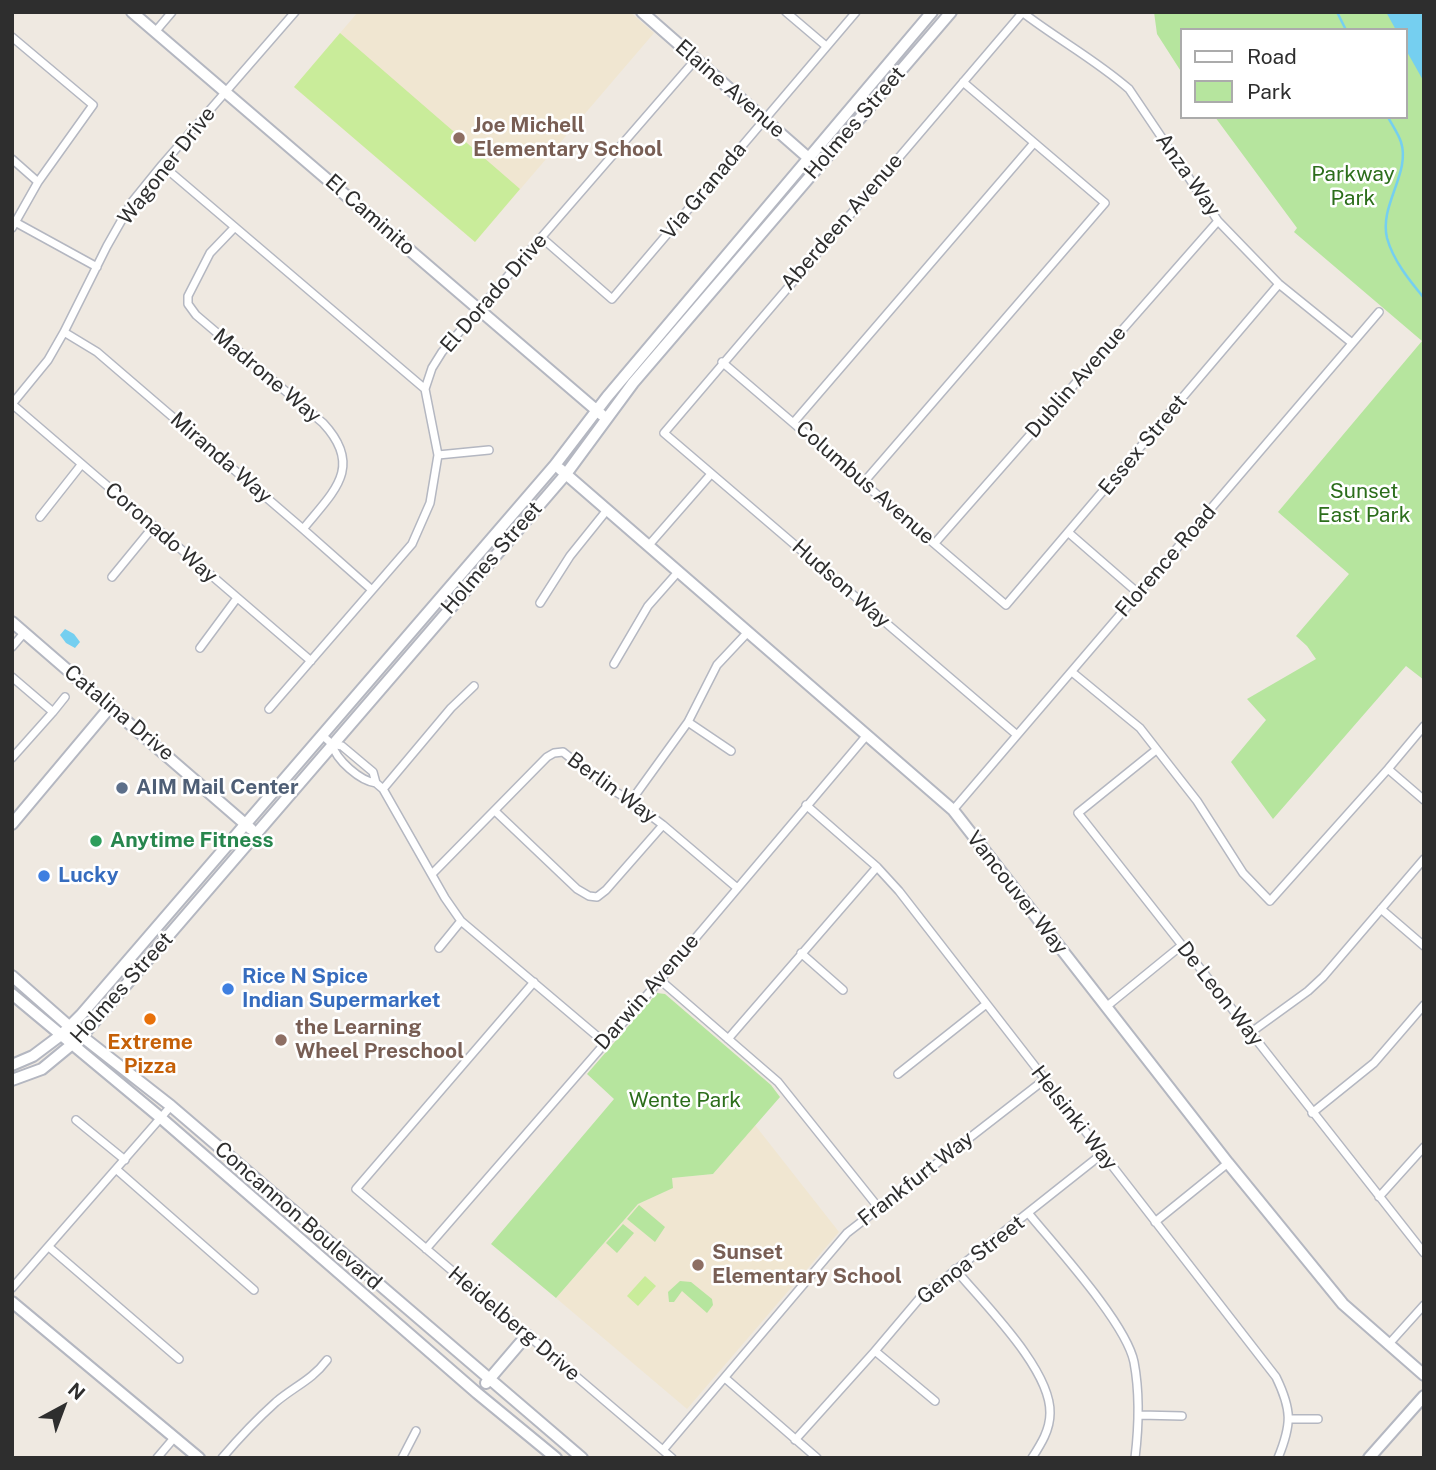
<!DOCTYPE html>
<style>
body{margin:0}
#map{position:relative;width:1436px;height:1470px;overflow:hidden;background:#efe9e1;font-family:"Public Sans",sans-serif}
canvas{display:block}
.frame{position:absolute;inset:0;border:14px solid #2e2e2e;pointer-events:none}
.legend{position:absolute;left:1180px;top:28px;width:228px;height:91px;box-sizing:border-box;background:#fff;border:2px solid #ababab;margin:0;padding:9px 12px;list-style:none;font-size:21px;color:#2e2e2e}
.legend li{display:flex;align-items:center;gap:14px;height:35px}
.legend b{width:35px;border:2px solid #ababab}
.north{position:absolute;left:28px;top:1372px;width:70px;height:70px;-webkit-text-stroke:5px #fff;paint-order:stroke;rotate:41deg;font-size:19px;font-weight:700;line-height:28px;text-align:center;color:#2e2e2e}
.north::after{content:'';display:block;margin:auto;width:24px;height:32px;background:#2e2e2e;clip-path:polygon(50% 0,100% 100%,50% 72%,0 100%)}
</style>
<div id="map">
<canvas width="1436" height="1470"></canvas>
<div class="frame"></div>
<ul class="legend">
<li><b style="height:9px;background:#fff"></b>Road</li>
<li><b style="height:19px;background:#b6e59e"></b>Park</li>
</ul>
<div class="north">N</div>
</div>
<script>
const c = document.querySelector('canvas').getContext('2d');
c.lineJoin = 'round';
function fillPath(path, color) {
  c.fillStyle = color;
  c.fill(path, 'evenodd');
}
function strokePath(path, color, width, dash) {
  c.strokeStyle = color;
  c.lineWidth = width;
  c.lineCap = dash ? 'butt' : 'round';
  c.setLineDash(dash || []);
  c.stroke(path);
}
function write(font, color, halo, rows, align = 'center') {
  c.font = font + ' "Public Sans",sans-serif';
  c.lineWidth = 5;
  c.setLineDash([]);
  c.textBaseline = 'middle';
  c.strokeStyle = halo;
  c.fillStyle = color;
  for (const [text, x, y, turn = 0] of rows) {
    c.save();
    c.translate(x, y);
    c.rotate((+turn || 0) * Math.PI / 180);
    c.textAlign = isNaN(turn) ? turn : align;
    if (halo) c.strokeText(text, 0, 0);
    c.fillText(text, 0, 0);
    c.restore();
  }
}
fillPath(new Path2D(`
 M358,12H630L654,33L475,242L294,87Z
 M755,1125L839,1232L687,1409L556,1298L638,1204L670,1189L672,1178L713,1174Z`), '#f0e6d1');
fillPath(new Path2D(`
 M1154,12H1424V680L1406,666L1273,819L1231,762L1266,720L1247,699L1316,659L1307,646L1296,636L1349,574L1278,512L1422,341L1294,232L1297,228L1215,117H1406V30H1182V73L1157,34Z
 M657,993L665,994L771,1085L780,1097L713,1174L672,1178L673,1188L638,1204L556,1298L491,1244L614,1099L587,1074Z
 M639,1205L665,1227L655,1242L627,1219Z
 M623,1224L634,1233L617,1253L606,1243Z
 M680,1281L691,1282L712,1299L713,1305L707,1313L682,1291L674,1302H669L668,1292Z`), '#b6e59e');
fillPath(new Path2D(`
 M340,33L520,189L475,242L294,87Z
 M645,1276L656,1286L638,1306L627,1296Z`), '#c9ec9a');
fillPath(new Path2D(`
 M1386,12H1424V82L1406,50V30H1396Z
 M65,629L74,634L80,642L75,648L66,643L60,635Z`), '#75cff0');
strokePath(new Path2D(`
 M1337,12L1346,30
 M1388,117C1392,125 1398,133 1401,142C1411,173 1379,205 1387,238C1393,260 1409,280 1424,298`), '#75cff0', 2.5);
const street = new Path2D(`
 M786,12L826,46
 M1022,12C1057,39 1096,60 1129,89L1218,221L1279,284L1352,343
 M155,32L172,12
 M12,37L93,105L38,182L12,228
 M12,159L38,182
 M162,165L425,389
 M15,222L97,267
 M234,228L210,253L188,296V304L196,315L323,423C364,467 334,491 303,529
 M542,238L612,299L856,12
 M64,332L97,352L303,529L372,590
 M722,362L1006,605L1279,284
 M12,404L48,360L64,332L107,246L132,202L162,165L295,12
 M12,404L311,661
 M794,422L1034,143
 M438,455L489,450
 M864,482L1105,203L963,82
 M40,517L81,465
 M1069,533L1138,593
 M935,543L1218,221
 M649,545L711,474
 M112,577L153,527
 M540,603L570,556L607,510
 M12,647L24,633
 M200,648L237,598
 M614,664L648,606L678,572
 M1072,672L1140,728L1197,801L1243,873L1270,901L1388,769L1424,726
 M12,677L53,712L12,758
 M269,709L412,544L430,503L438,455L425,389L432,368L442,352L696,59
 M53,712L65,697
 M688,722L731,751
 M1017,735L664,433L1023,12
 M323,736L332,744L342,746L373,772L376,783L383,789L445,898L461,921L604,1042
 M332,744C336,760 360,781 376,783
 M1156,750L1078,813L1424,1253
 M1388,769L1424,800
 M383,789L451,708L474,686
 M631,801L688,722L717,665L748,632
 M806,805L877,867L899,891L1276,1377C1292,1410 1292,1424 1278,1458
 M953,810L1379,312
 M496,812L577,889L589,896L597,897L606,890L663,825
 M432,874L547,757L554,753L563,752L606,786L631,801L663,825L736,887
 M1381,909L1424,946
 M439,948L461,921
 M801,953L843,990
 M660,980L778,1082L878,1207
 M534,982L356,1189L672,1458
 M1106,1007L1182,945
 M1250,1033L1308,991L1323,977L1424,859
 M728,1039L877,867
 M898,1074L985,1005
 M1312,1113L1374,1063L1424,1005
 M76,1120L125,1160
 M116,1169L254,1290
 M1379,1197L1424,1147
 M1029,1214C1056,1247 1126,1323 1134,1362C1140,1394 1139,1425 1135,1458
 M1155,1222L1228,1163
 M49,1247L179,1359
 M426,1249L660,980L867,735
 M955,1269C983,1303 1051,1369 1050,1413C1050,1430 1041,1444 1032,1458
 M12,1288L171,1106
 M1388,1345L1424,1305
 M875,1351L935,1401
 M725,1378L817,1458
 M1140,1415L1182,1416
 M1290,1419H1318
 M795,1440L875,1351L919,1299L1102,1154
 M663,1450L847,1233L1044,1080
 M157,1458L174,1438
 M222,1458C239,1438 257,1419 276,1402C295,1386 312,1380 327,1360
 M402,1458L416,1431`);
const secondary = new Path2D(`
 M132,12L602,415
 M642,12L813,162
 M560,469L953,810L1228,1163L1343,1304L1424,1375
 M12,622L251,829
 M12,824L111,706
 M12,976L70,1027L171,1106L582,1458
 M12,994L161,1118L477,1393L556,1458
 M12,1065L33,1056L61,1035L81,1015L555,465L607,397L932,12
 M12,1080L42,1069L82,1036L566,474L633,383L951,12
 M12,1302L199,1458
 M486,1383L527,1335
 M1369,1458L1424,1396`);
strokePath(street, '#b4b7c1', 10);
strokePath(secondary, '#b4b7c1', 14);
strokePath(street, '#fff', 7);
strokePath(secondary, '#fff', 10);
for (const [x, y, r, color] of [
 [459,138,7,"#8d6e63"],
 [122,788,7,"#5c6f8a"],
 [96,841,7,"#2e9e5b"],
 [44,876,7,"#3f7fe0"],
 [228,989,7,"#3f7fe0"],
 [150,1019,7,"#e8710a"],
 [281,1040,7,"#8d6e63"],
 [698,1265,7,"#8d6e63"]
]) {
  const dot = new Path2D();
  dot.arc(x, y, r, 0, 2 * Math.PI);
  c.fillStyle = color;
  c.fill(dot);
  strokePath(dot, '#fff', 2.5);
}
write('21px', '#2e2e2e', '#fff', [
 ["Elaine Avenue",730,89,41],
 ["Holmes Street",855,123,-49],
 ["Wagoner Drive",167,166,-52],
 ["Anza Way",1188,175,55],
 ["Via Granada",704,191,-50],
 ["El Caminito",370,215,41],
 ["Aberdeen Avenue",842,222,-49],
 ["El Dorado Drive",494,293,-49],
 ["Madrone Way",267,376,40],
 ["Dublin Avenue",1076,382,-49],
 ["Essex Street",1143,445,-50],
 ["Miranda Way",221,458,41],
 ["Columbus Avenue",865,483,41],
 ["Coronado Way",161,533,41],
 ["Holmes Street",492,558,-49],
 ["Florence Road",1166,561,-49],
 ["Hudson Way",841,584,41],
 ["Catalina Drive",119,713,40],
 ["Berlin Way",612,788,36],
 ["Vancouver Way",1017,893,52],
 ["Holmes Street",122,988,-48],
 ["Darwin Avenue",647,992,-49],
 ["De Leon Way",1220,994,52],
 ["Helsinki Way",1074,1118,52],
 ["Frankfurt Way",916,1179,-38],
 ["Concannon Boulevard",298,1216,41],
 ["Genoa Street",971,1260,-38],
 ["Heidelberg Drive",514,1324,40]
]);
write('bold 21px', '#785e54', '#fff', [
 ["Joe Michell",473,126],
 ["Elementary School",473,150],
 ["the Learning",295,1028],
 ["Wheel Preschool",295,1052],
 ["Sunset",712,1253],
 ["Elementary School",712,1277]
], 'left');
write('21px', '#2c6e1b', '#fff', [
 ["Parkway",1353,175],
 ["Park",1353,199],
 ["Sunset",1364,492],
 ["East Park",1364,516],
 ["Wente Park",685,1101]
]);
write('bold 21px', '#4e5e75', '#fff', [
 ["AIM Mail Center",136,788]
], 'left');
write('bold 21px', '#27864d', '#fff', [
 ["Anytime Fitness",110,841]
], 'left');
write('bold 21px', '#366cbe', '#fff', [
 ["Lucky",58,876],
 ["Rice N Spice",242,977],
 ["Indian Supermarket",242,1001]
], 'left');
write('bold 21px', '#c56008', '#fff', [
 ["Extreme",150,1043],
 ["Pizza",150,1067]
]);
</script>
